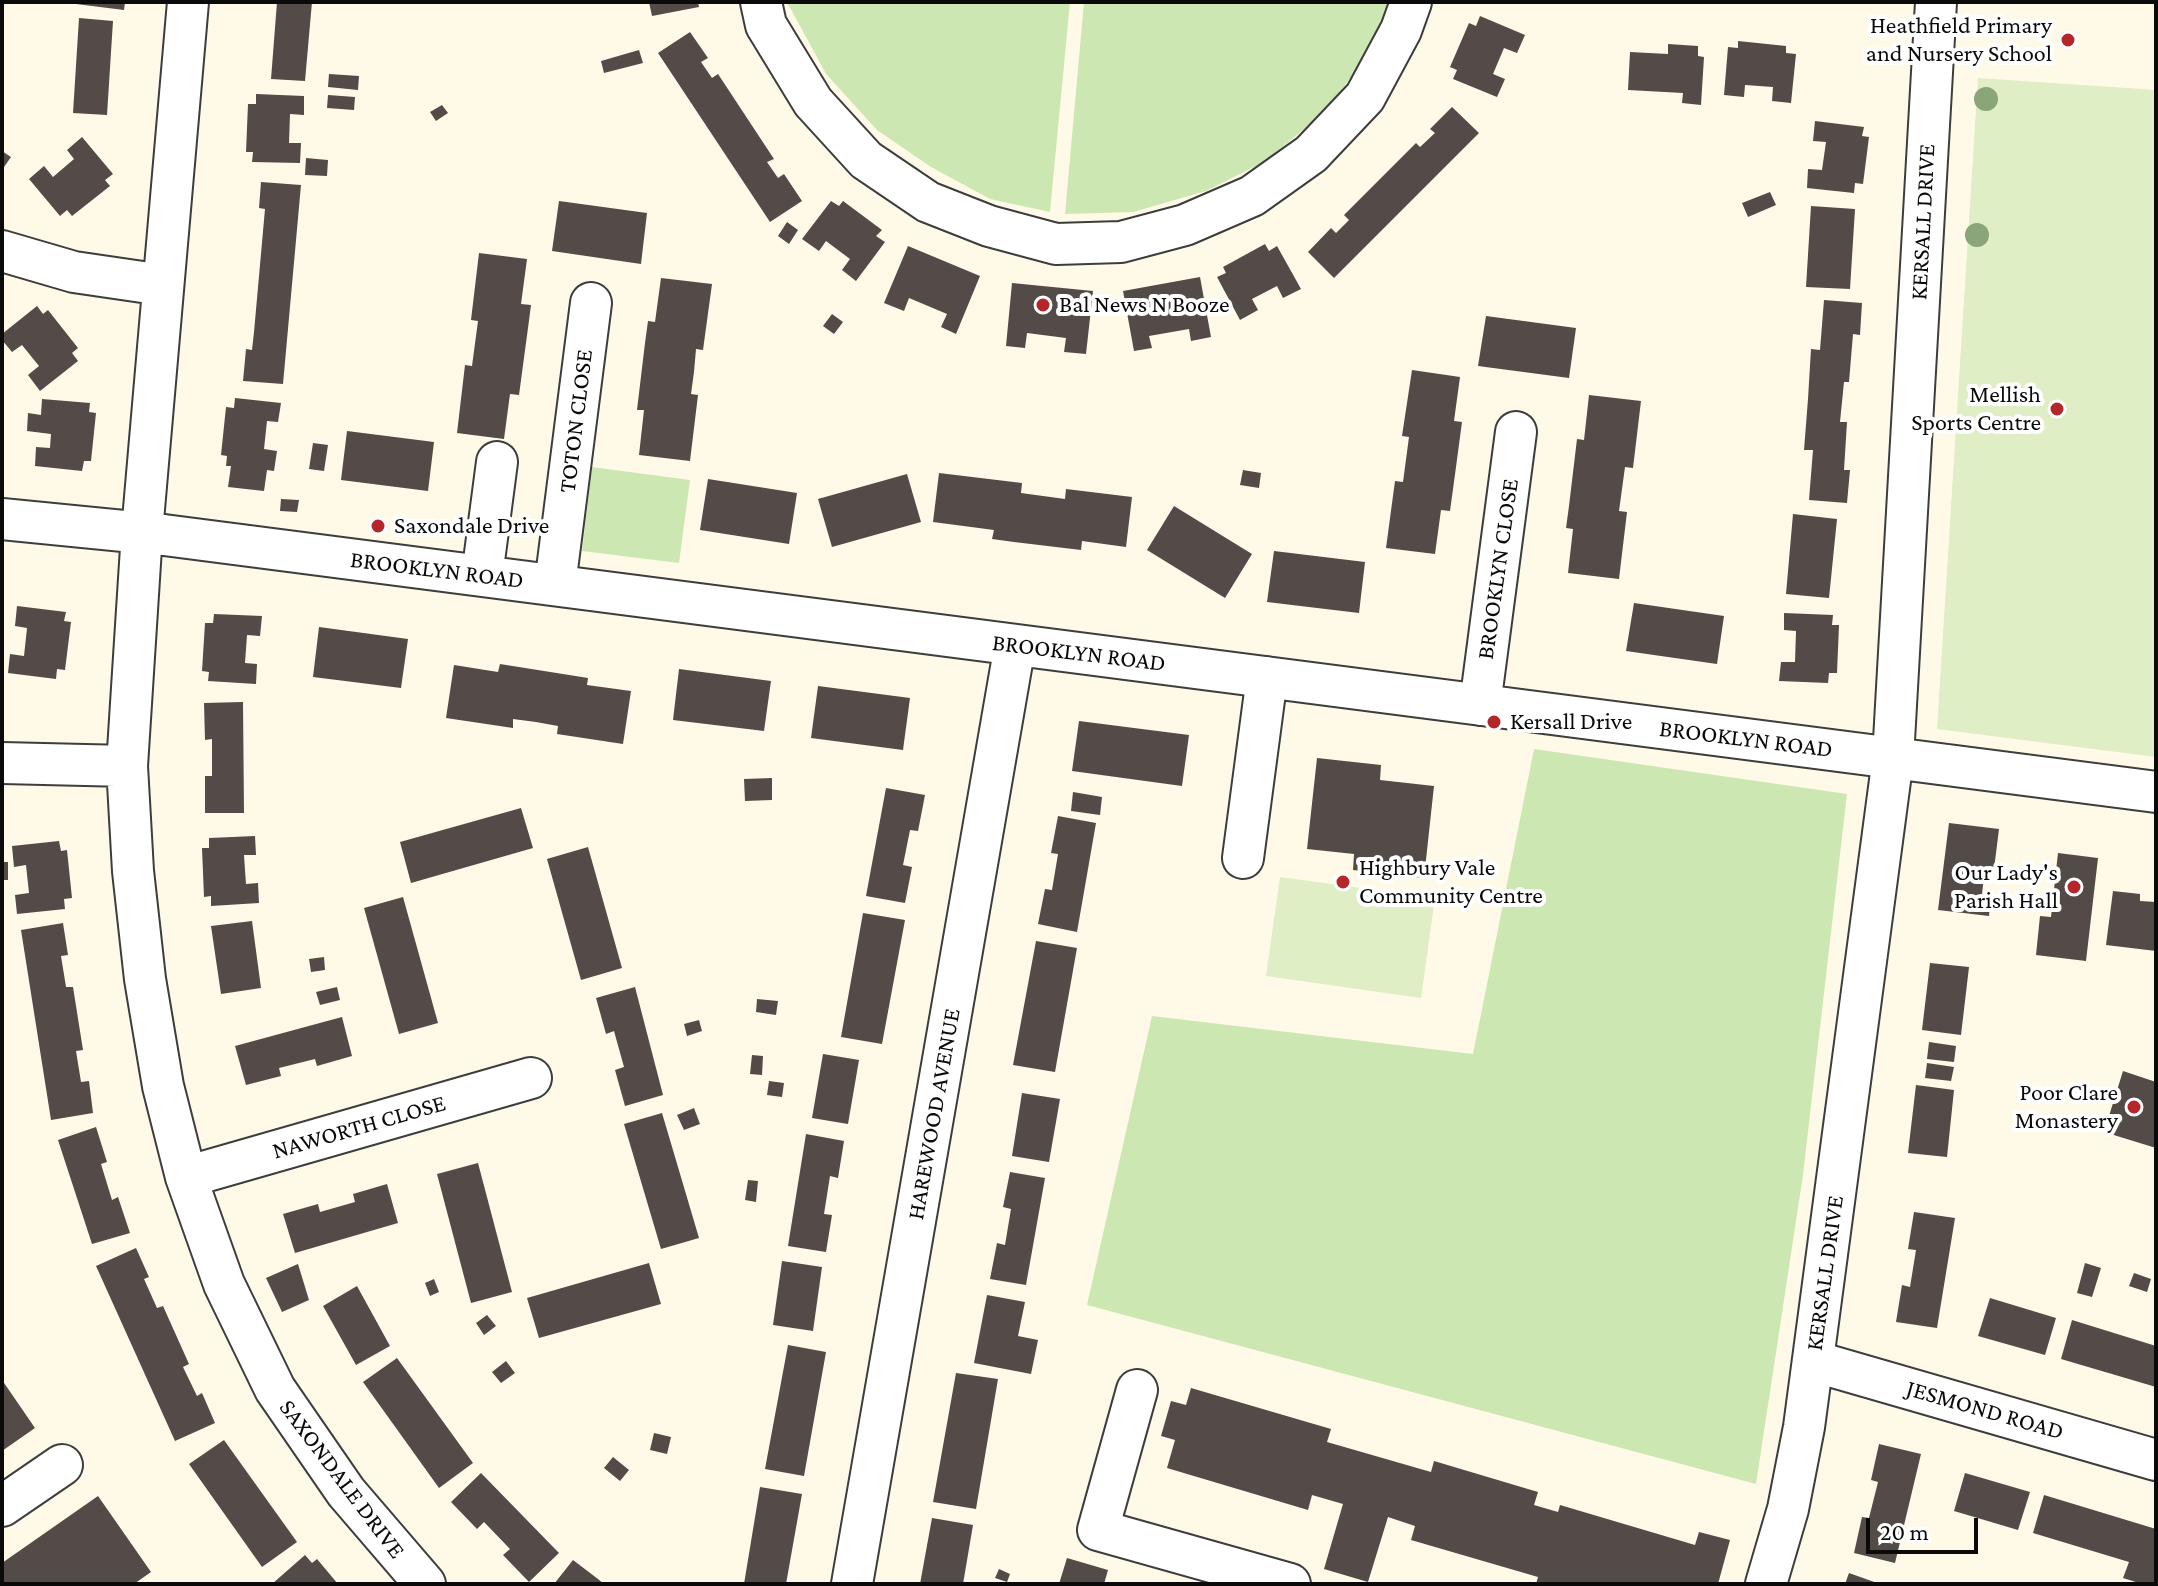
<!DOCTYPE html>
<style>
body{margin:0}
#map{position:relative;width:2158px;height:1586px;overflow:hidden;background:#fffae7;font-family:"Crimson Pro",serif}
canvas{display:block}
.frame{position:absolute;inset:0;border:4px solid #0a0a0a;pointer-events:none}
.scale{position:absolute;left:1866px;top:1518px;width:112px;height:36px;box-sizing:border-box;border:4px solid #0a0a0a;border-top:0;padding-left:10px;font-size:24px;line-height:28px;white-space:nowrap;color:#0a0a0a;-webkit-text-stroke:6px #fff;paint-order:stroke}
</style>
<div id="map">
<canvas width="2158" height="1586"></canvas>
<div class="frame"></div>
<div class="scale">20 m</div>
</div>
<script>
const c = document.querySelector('canvas').getContext('2d');
c.lineJoin = 'round';
function fillPath(path, color) {
  c.fillStyle = color;
  c.fill(path, 'evenodd');
}
function strokePath(path, color, width, dash) {
  c.strokeStyle = color;
  c.lineWidth = width;
  c.lineCap = dash ? 'butt' : 'round';
  c.setLineDash(dash || []);
  c.stroke(path);
}
function write(font, color, halo, rows, align = 'center') {
  c.font = font + ' "Crimson Pro",serif';
  c.lineWidth = 8;
  c.setLineDash([]);
  c.textBaseline = 'middle';
  c.strokeStyle = halo;
  c.fillStyle = color;
  for (const [text, x, y, turn = 0] of rows) {
    c.save();
    c.translate(x, y);
    c.rotate((+turn || 0) * Math.PI / 180);
    c.textAlign = isNaN(turn) ? turn : align;
    if (halo) c.strokeText(text, 0, 0);
    c.fillText(text, 0, 0);
    c.restore();
  }
}
fillPath(new Path2D(`
 M787,2H1070L1050,212L990,199L931,167L877,130L826,74Z
 M1084,2H1389L1370,51L1326,111L1264,162L1206,191L1133,212L1065,214Z
 M592,467L690,480L679,563L582,551Z
 M1534,749L1847,794L1803,1175L1756,1484L1087,1305L1152,1016L1473,1054Z`), '#cde7b3');
fillPath(new Path2D(`
 M1978,78L2156,90V757L1937,729Z
 M1280,877L1435,898L1421,998L1266,976Z`), '#dfeec4');
fillPath(new Path2D(`
 M76,2H125L124,10L76,4Z
 M277,2H312L305,81L271,79Z
 M649,2H698L699,7L652,16Z
 M1480,16L1525,35L1517,53L1504,48L1493,74L1505,79L1497,97L1453,79L1457,70L1450,67L1469,23L1476,26Z
 M79,18L113,21L107,115L73,113Z
 M690,32L708,58L701,62L712,78L718,74L774,159L767,162L778,178L784,174L802,201L770,222L658,53Z
 M1738,41L1786,46V53L1796,54L1791,103L1772,101L1773,87L1745,85L1744,97L1724,95L1728,47L1738,48Z
 M1668,44L1698,46V56L1704,57L1701,105L1682,103L1683,93L1628,90L1630,52L1668,54Z
 M639,50L643,63L604,73L601,61Z
 M329,74L359,76L358,90L328,87Z
 M256,94L304,96V115L290,114L289,143H301L300,163L252,162L253,152H246L248,104H256Z
 M328,95L355,97L354,110L327,108Z
 M442,105L448,113L436,121L430,112Z
 M1452,107L1479,133L1334,278L1308,252L1331,228L1336,233L1349,220L1344,215L1416,143L1420,147L1435,133L1430,129Z
 M1815,121L1864,127L1862,136L1869,137L1863,184L1855,183L1854,193L1807,188L1808,169L1822,170L1826,142L1813,141Z
 M82,137L113,174L105,180L110,186L72,216L67,210L60,216L29,179L44,166L53,177L74,159L67,150Z
 M2,151L11,157L2,170Z
 M306,158L328,160L327,176L305,175Z
 M261,182L301,185L283,384L243,381L246,349L252,350L254,332L265,209L259,208Z
 M1770,192L1776,205L1748,217L1742,203Z
 M559,201L647,213L641,264L552,251Z
 M831,201L839,206L843,201L882,230L876,236L885,242L856,281L842,270L850,259L826,241L819,251L802,239Z
 M1811,206L1855,209L1850,289L1806,287Z
 M787,222L798,230L789,244L778,236Z
 M1265,244L1269,251L1277,246L1301,289L1283,298L1277,286L1252,299L1258,310L1240,320L1217,277L1226,273L1223,267Z
 M908,246L980,276L956,334L941,327L947,314L909,298L904,311L884,303Z
 M479,253L527,259L521,304L531,305L528,328L519,395L510,394L504,439L457,433L465,365L472,366L478,321L471,320Z
 M1200,277L1211,337L1191,341L1189,329L1149,336L1152,348L1134,351L1123,291Z
 M661,278L712,284L703,350L696,349L694,372L691,394L698,395L690,461L639,455L644,410H637L645,343L648,321L655,322Z
 M1012,283L1093,291L1086,354L1064,352L1066,338L1027,333L1025,348L1006,346Z
 M1824,300L1862,303L1860,335L1853,334L1849,382H1844L1840,422H1847L1844,470H1850L1847,503L1809,500L1813,450H1804L1808,399L1811,349L1820,350Z
 M37,306L43,314L48,310L78,348L72,353L78,361L40,391L28,375L39,366L22,345L12,352L2,340V334Z
 M832,314L843,322L834,334L823,326Z
 M1486,316L1576,328L1569,378L1478,366Z
 M1412,370L1460,377L1454,421L1462,422L1456,467L1450,511L1441,510L1435,554L1386,548L1395,481L1403,482L1409,437L1402,436Z
 M1589,395L1641,401L1633,468L1625,467L1619,511L1627,512L1619,579L1568,573L1573,529L1566,528L1569,506L1577,439L1584,440Z
 M235,398L281,403L278,422L267,421L264,449L277,451L274,471L267,470L264,491L228,487L231,466H226L227,456L221,455L226,407L234,408Z
 M42,399L90,403L89,412L96,413L91,461H84L82,471L35,466L36,447L50,448L51,434L27,431L28,413L41,415Z
 M347,431L434,442L428,491L341,480Z
 M313,443L328,445L324,471L309,469Z
 M1243,470L1261,473L1259,488L1240,485Z
 M939,473L1022,483L1021,493L1065,499L1066,489L1132,497L1126,547L1082,541L1081,550L1014,542L992,539L994,530L933,522Z
 M907,474L921,522L832,547L818,499Z
 M708,479L797,493L789,544L700,530Z
 M281,499L299,500L297,512L280,511Z
 M1174,506L1252,554L1225,598L1147,550Z
 M1793,514L1837,519L1829,598L1786,594Z
 M1274,551L1365,562L1359,613L1267,602Z
 M1634,603L1724,616L1717,664L1626,651Z
 M17,606L66,612L64,621L71,622L65,670L57,669L56,679L8,673L10,654L24,656L27,628L15,626Z
 M1784,613L1833,615L1832,625H1839L1837,673H1829L1828,683L1779,681L1781,662H1795L1796,631L1784,630Z
 M214,614L262,616L260,636L247,635L245,663L257,664L256,684L208,681L209,672L202,671L205,623H213Z
 M319,627L408,639L401,688L313,677Z
 M500,664L588,678L587,685L631,691L623,744L557,734L558,726L536,722L513,719V728L446,718L454,665L498,672Z
 M679,669L771,681L764,731L673,720Z
 M818,686L910,698L903,750L811,738Z
 M243,702L244,813H205V776H212V739L205,740L204,703Z
 M1079,721L1189,735L1182,786L1072,771Z
 M1317,758L1381,765L1380,780L1434,786L1424,878L1353,870L1354,854L1307,849Z
 M772,778V800L745,801L744,779Z
 M886,788L925,795L918,831L910,830L903,865L912,867L905,903L866,896Z
 M1073,792L1102,797L1100,815L1071,811Z
 M521,808L533,848L411,883L400,842Z
 M1058,816L1096,823L1077,932L1038,924L1045,889L1052,890L1058,854L1051,853Z
 M1949,823L1999,829L1994,869L1985,868L1982,894L1991,895L1989,916L1938,910Z
 M255,836L256,855H244L245,870L246,884L258,883L259,903L211,906V896L204,897L202,848H209V838Z
 M59,841L61,851L67,850L72,898L64,899L65,909L17,914L15,895L29,893L26,865L14,867L12,846Z
 M588,847L622,968L581,980L547,859Z
 M2058,853L2098,858L2086,961L2036,955L2040,916L2051,917Z
 M2,862H8V880H2Z
 M2113,891L2140,894V901L2156,902V951L2106,945Z
 M403,897L438,1023L399,1034L364,908Z
 M863,913L905,920L882,1044L841,1037Z
 M252,921L261,988L221,994L211,926Z
 M63,923L68,955L61,956L66,987H73L83,1050L76,1051L81,1082L89,1081L93,1113L51,1120L21,930Z
 M1036,941L1077,948L1055,1072L1013,1065Z
 M324,957L325,970L311,972L309,959Z
 M1930,963L1969,967L1961,1035L1922,1030Z
 M337,987L340,1000L320,1005L316,992Z
 M635,987L663,1095L625,1106L615,1070L624,1067L614,1031L606,1034L596,998Z
 M757,999L778,1001L776,1015L756,1012Z
 M342,1017L352,1056L317,1066L315,1059L279,1068L281,1076L246,1085L235,1046Z
 M699,1020L702,1031L687,1036L684,1024Z
 M1929,1042L1956,1046L1954,1062L1927,1059Z
 M823,1054L859,1060L848,1124L812,1118Z
 M752,1055L763,1056L762,1075L750,1074Z
 M1927,1063L1954,1067L1951,1081L1925,1078Z
 M2123,1071L2156,1082V1148L2104,1132Z
 M769,1081L784,1083L782,1097L767,1095Z
 M1916,1085L1954,1090L1947,1157L1908,1153Z
 M1022,1093L1060,1099L1049,1162L1012,1156Z
 M694,1108L700,1124L684,1130L677,1115Z
 M662,1113L699,1238L661,1249L624,1124Z
 M96,1127L107,1162L101,1164L112,1200L118,1197L130,1233L92,1244L58,1140Z
 M806,1134L844,1141L838,1178L830,1176L824,1214L832,1215L826,1252L788,1246Z
 M478,1163L512,1292L471,1303L437,1174Z
 M1010,1172L1045,1178L1026,1285L990,1279L997,1243L1005,1245L1011,1209L1003,1207Z
 M748,1180L758,1181L756,1202L745,1200Z
 M387,1184L398,1223L295,1253L283,1214L318,1204L320,1212L355,1202L353,1194Z
 M1914,1212L1955,1218L1937,1328L1896,1322L1902,1285L1910,1287L1916,1250L1908,1249Z
 M136,1248L149,1277L144,1279L157,1308L163,1306L189,1364L183,1367L197,1396L202,1393L215,1423L175,1441L96,1266Z
 M782,1261L822,1267L813,1331L773,1325Z
 M649,1263L661,1304L539,1338L527,1298Z
 M2085,1263L2101,1268L2092,1297L2077,1293Z
 M298,1264L309,1300L282,1312L266,1278Z
 M2134,1273L2151,1279L2147,1292L2129,1286Z
 M434,1279L439,1292L430,1296L425,1283Z
 M357,1286L390,1346L356,1365L323,1306Z
 M987,1295L1025,1302L1018,1336L1038,1340L1031,1374L974,1363Z
 M1990,1298L2056,1318L2045,1355L1978,1336Z
 M487,1315L496,1326L484,1335L476,1323Z
 M2072,1320L2156,1346V1387L2061,1359Z
 M788,1345L826,1352L804,1476L765,1469Z
 M397,1358L473,1463L439,1488L363,1382Z
 M506,1361L515,1373L501,1383L492,1372Z
 M956,1373L998,1379L976,1509L933,1502Z
 M2,1380L35,1428L2,1451Z
 M1191,1388L1331,1429L1327,1442L1431,1472L1434,1461L1538,1492L1534,1505L1558,1512L1560,1505L1695,1545L1699,1532L1730,1540L1718,1584H1536L1538,1577L1411,1540L1415,1526L1388,1517L1368,1582L1324,1569L1343,1504L1312,1495L1308,1510L1167,1468L1175,1440L1161,1436L1171,1401L1186,1405Z
 M654,1433L671,1437L667,1454L650,1450Z
 M224,1440L297,1542L262,1567L189,1464Z
 M1879,1444L1921,1454L1895,1563L1854,1553L1862,1517L1869,1518L1878,1482L1871,1480Z
 M613,1457L629,1470L620,1481L604,1468Z
 M481,1473L559,1553L529,1582L503,1555L510,1549L484,1522L477,1529L451,1502Z
 M1965,1473L2030,1492L2018,1530L1954,1511Z
 M760,1487L802,1494L786,1584H744Z
 M2044,1495L2156,1529V1584H2142L2123,1578L2129,1562L2033,1533Z
 M98,1496L151,1572L134,1584H2V1563Z
 M932,1518L973,1525L963,1584H920Z
 M305,1555L312,1563L317,1559L338,1584H272Z
 M1067,1558L1108,1570L1104,1584H1059Z
 M573,1560L598,1579L604,1584H554Z
 M999,1569L1010,1574L1007,1582L995,1578Z
 M1849,1573L1880,1584H1845Z`), '#524b47');
const minor = new Path2D(`
 M188,2L142,532L127,766L133,871L145,979L163,1086L186,1177L224,1284L275,1389L346,1492L425,1584
 M761,2L766,25L813,102L866,160L928,202L989,226L1056,244L1121,242L1185,225L1252,196L1311,154L1365,97L1401,30L1411,2
 M2,251L74,272L163,285
 M2,519L164,535L2156,792
 M482,576L497,462
 M555,585L591,303
 M1480,705L1516,432
 M2,763L127,766
 M1243,858L1267,677
 M186,1177L531,1078
 M1813,1361L2156,1460
 M1137,1390L1098,1530L1290,1584
 M2,1506L62,1465
 M852,1584L1015,645
 M1766,1584L1788,1509L1804,1427L1893,758L1936,2`);
strokePath(minor, '#3d3d3d', 44);
strokePath(minor, '#fff', 40);
c.fillStyle = '#8aa578';
for (const [x, y] of [
 [1986,99],
 [1977,235]
]) {
  c.beginPath();
  c.arc(x, y, 12, 0, 2 * Math.PI);
  c.fill();
}
for (const [x, y, r, color] of [
 [2068,40,8,"#b5262b"],
 [1043,305,8,"#b5262b"],
 [2057,409,8,"#b5262b"],
 [378,526,8,"#b5262b"],
 [1494,722,8,"#b5262b"],
 [1343,882,8,"#b5262b"],
 [2074,887,8,"#b5262b"],
 [2134,1107,8,"#b5262b"]
]) {
  const dot = new Path2D();
  dot.arc(x, y, r, 0, 2 * Math.PI);
  c.fillStyle = color;
  c.fill(dot);
  strokePath(dot, '#fff', 3);
}
write('24px', '#0a0a0a', '#fff', [
 ["Heathfield Primary",2052,26],
 ["and Nursery School",2052,54],
 ["Bal News N Booze",1059,305,"left"],
 ["Mellish",2041,395],
 ["Sports Centre",2041,423],
 ["Saxondale Drive",394,526,"left"],
 ["Kersall Drive",1510,722,"left"],
 ["Highbury Vale",1359,868,"left"],
 ["Community Centre",1359,896,"left"],
 ["Our Lady's",2058,873],
 ["Parish Hall",2058,901],
 ["Poor Clare",2118,1093],
 ["Monastery",2118,1121]
], 'right');
write('24px', '#0a0a0a', '#fff', [
 ["KERSALL DRIVE",1923,222,-87],
 ["TOTON CLOSE",576,421,-83],
 ["BROOKLYN CLOSE",1498,569,-82],
 ["BROOKLYN ROAD",437,570,7],
 ["BROOKLYN ROAD",1079,653,7],
 ["BROOKLYN ROAD",1746,739,7],
 ["HAREWOOD AVENUE",934,1114,-80],
 ["NAWORTH CLOSE",359,1127,-16],
 ["KERSALL DRIVE",1825,1273,-82],
 ["JESMOND ROAD",1985,1410,16],
 ["SAXONDALE DRIVE",342,1479,53]
]);
</script>
